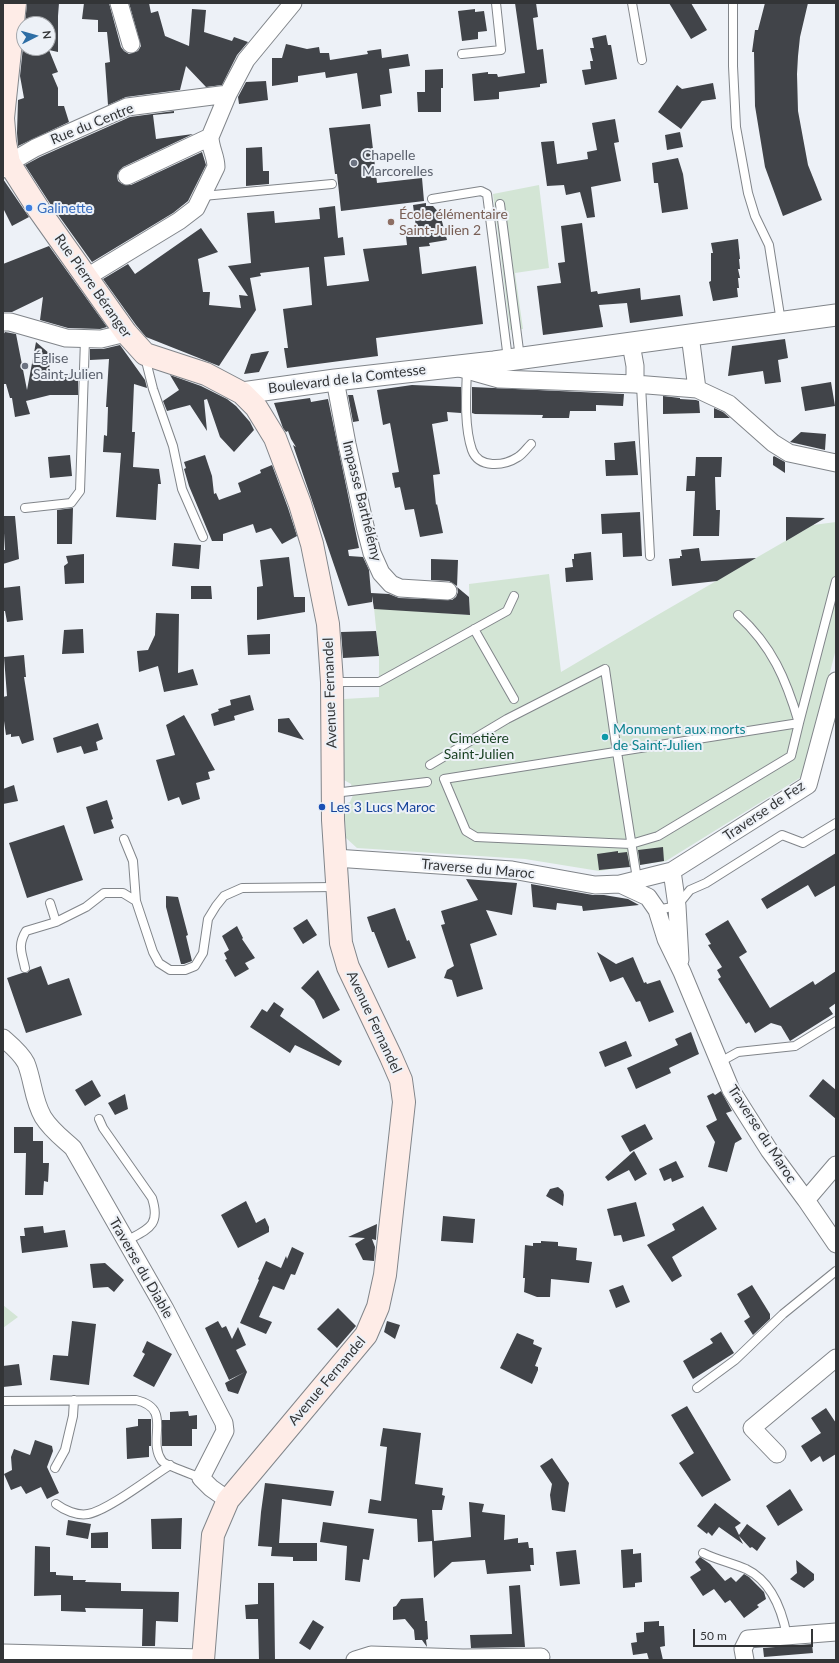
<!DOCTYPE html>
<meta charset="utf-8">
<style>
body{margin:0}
#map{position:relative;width:839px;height:1663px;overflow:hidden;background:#edf1f7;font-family:Lato,sans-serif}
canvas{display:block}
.frame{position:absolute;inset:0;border:4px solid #333537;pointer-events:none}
.north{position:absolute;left:16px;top:16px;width:40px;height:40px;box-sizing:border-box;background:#edf1f7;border:1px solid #a3a6aa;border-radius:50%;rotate:84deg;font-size:11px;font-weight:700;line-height:16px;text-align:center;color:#333537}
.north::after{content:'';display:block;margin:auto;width:14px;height:18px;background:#2e6ea5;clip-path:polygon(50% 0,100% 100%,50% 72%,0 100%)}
.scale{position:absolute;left:693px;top:1629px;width:120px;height:18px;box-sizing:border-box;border:2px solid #333537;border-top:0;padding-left:5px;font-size:12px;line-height:14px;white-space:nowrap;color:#333537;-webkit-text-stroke:3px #edf1f7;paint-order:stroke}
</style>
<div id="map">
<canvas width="839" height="1663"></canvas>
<div class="frame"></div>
<div class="north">N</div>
<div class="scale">50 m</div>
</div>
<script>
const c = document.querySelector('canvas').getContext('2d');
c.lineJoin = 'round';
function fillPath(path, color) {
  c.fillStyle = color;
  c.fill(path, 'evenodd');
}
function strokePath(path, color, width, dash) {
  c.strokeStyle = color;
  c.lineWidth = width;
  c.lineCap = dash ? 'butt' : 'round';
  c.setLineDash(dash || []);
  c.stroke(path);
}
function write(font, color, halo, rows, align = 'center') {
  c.font = font + ' Lato,sans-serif';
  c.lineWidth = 4;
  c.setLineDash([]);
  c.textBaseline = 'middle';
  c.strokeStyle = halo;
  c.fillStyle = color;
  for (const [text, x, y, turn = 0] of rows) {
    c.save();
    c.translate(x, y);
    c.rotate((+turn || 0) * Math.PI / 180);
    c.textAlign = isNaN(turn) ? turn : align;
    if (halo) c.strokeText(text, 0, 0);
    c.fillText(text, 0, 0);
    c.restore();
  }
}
fillPath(new Path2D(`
 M539,185L549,268L515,273L523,329L510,330L493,194Z
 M836,522V649L803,776L666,861L599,871L525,859L357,848L346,838L344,804L350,802L353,795L351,784L344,780V699L379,697V657L374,608L470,615L469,584L549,574L561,672L654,617L813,525Z
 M3,1305L18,1317L3,1328Z`), '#d3e5d5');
fillPath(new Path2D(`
 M27,3H59L58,16V52L49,50L58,72L52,74L58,88V106H64L69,122L18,146L17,133L18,100L24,98L20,76L24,37V48H48V24H25Z
 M84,3H109L121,47L124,51L129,54L138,51L141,46L129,3H149L151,13L158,11L165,36L189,46L192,9L206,10L204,32L232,41L234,37L248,42L237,55L222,85L206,87L186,66L180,90L126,97L108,105L105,63L110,62L107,32H98V20L82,19Z
 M515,3H536L538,17L533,18L537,50L543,49L547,83L540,84V87L499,92V99L474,101L472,74L488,72V74H497L498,77L525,73Z
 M669,3H691L707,30L691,39Z
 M765,3H808L800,37L798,56L797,74L798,111L808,165L822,200L783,216L765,167L755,106L754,52H752L755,30H758Z
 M475,9V12L484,11L487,31L478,32V39L462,41L458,11Z
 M606,35L608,45H611L617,79L585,85L582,70L591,69L590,61H593L590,48H594L592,38Z
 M286,44L307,49L319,47L320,53H329L330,60L368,54L367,51L381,49L382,58L408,54L410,66L389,69L392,93L380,95L381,106L362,109L357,73L326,78L325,72L298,76V82L272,86V58H282Z
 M443,69V88H441V112H418L417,92H425V70Z
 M266,81L268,100L239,104L238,97L246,82Z
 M713,83L716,99L702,101L681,129L658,112L677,85L682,89Z
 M174,111V113L153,115L156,139L193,134L123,167L119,171L117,176L118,181L122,184L131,185L202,152L206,165L188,201L173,213L92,262L49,202L25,165L40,157L130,117Z
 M615,119L619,142L614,143L621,181L591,187L595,217L587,218L580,192L566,195L564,185L547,186L541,142L554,141L557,164L588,159L587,152L597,150L592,123Z
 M370,124L377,183L422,178L424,201L341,211L337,174H335L329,128Z
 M680,132L683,147L667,150L665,135Z
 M262,147L263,171H269V184L246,186V148Z
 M678,158L683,174L688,209L662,213L658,183H654L652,163Z
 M3,179L29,217L12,226L3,208Z
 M426,203V206H433L440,214L447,240L429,243L430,246L419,247L422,274L476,266L483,324L376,338L378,356L287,368L284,348H288L283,309L312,305L309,267L260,273L261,276L250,278L256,310L219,366L146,337L136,325L103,279L128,264L135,274L201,228L218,252L198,259L203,292H210L209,305L241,308L239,295L248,296L228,266L251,263L247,213L274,211L275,223L320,219L319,208L335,206L338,238L343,237L345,255L324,257L327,286L369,281L363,249L407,245L405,228L416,227L413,205Z
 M582,223L591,292L597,291L598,294L640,288L641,300L680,295L683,316L630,323L627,303L599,305L603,327L543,335L537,286L561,283L558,263L565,262L561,226Z
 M738,239L740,259H739L740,269H738L740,278H738L739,288H737L738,297L713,301L709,282L711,281V253H713L711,243Z
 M49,246L107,327L100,329L68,328L40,320L43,297L12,312H3V264Z
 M5,332L16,334L27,390L36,342L50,354L49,373H78V395H50L26,401L30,414L15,417L12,398H10L6,384H3V335Z
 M785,339L788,358L778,360L781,382L765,384L763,371L728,376L732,346Z
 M120,345L145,380L147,388L134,384L132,432H135L133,467L159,469L161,484H158L156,520L116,517L121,453L103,452L104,435L107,436L108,407H106L109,359L90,360V349H103Z
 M269,351L259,372L244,374L251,354Z
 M170,375L201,386L227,399L236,406L250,422L254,430L234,452L220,437L207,399L204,400L207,431L190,405L167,411L163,401L179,390Z
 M831,382L835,406L805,411L801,387Z
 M412,385L461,387V413L447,412L448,421L432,424L440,474L433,475L436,505L437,504L443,533L420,537L414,509L405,510L400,487L395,488L392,473L399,472L396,456L390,423L383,425L377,390Z
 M472,387L624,394L623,406L596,405V411H570L569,418H542L543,415L475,414L472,413Z
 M348,395H353L359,421L353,422Z
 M663,396L680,398V399L696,400L699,401L700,413L663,414Z
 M310,398L311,402L328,399L359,548L348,550L349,556L363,557L369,570L371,593L389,594L399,598L452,600L456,597L458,592L457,586L449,581L431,580V559L458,560L457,587L469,597L470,615L374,609L372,596V602L348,606L293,445L296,447L291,439L288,431L286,432L283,428L274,403Z
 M714,408L723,412L730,418H714Z
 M801,432L826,434L825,450L790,442Z
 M635,441L638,475L606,476L605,460H615L614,443Z
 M70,455L72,476L50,478L48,457Z
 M205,455L212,476L214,494L216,493L219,500L241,492L238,483L261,473L260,470L272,465L288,508L297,536L282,544L271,528L256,533L253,524L223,534V541H212L189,486L184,469L186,468L184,462Z
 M774,456L785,462V473L773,465V457Z
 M696,457H722L721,477H715L716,510H720L719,536H693L695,491H686L687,476H695Z
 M73,508L72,544H57V510Z
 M640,512L642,556L623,557L622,533L602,534L601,514Z
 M3,516H15L19,559L3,564V550H5Z
 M786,517L825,518L786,541Z
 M174,543L201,545L199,569L172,566Z
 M699,548L701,561L756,558L717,581L672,586L669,559L680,558V556H682L681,550Z
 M591,552L593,580L566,582L565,568L573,567L572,559H574V554Z
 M84,554V583L65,584L64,566L68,563L66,556Z
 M289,557L294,597H305V612L257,620V587L263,586L260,560Z
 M20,586L23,620L7,622L5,611H3V588Z
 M191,586H211L212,599H191Z
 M156,613L179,614L178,673L193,669L198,685L164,692L158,666L139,672L137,651L148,650L155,635Z
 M83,629L84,653L62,654L64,630Z
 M376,631L379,656L343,658L341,632Z
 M270,634V654L248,655L247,635Z
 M24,655L26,677H24L34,740L22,744L19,736L11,737V734L6,735L4,721H3V697L7,696L4,657Z
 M250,695L254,710L234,716L235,720L214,726L211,714L219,711L218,709L231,705L230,700Z
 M184,715L215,770L208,772L210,779L196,783L200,799L182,805L179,797L168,801L156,760L175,755L166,725Z
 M289,718L304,740L278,732V719Z
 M98,723L103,739L96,742L98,750L84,754L81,746L57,753L53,738Z
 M14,785L18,801L3,804V789Z
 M107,800L113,819L111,820L114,828L94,834L86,807Z
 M64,825L83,880L27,898L9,843Z
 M663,847L664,861L640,865L638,850Z
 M618,851V853L627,852L630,867L599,870L597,854Z
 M836,853V885L815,897L808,885L767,909L761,899Z
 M466,879L517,883L512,915L486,910L497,935L470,944L483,989L457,997L452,980L444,978L447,970L454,966L441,925L445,924L441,911L478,900Z
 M531,884L593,895H604L628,899L639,905L583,911L582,906L557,903L556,910L533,907Z
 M166,896L178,897L188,935L186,936L192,961L184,964H181L166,907Z
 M395,908L407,941L409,940L416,958L388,968L374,932H372L367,917Z
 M307,919L317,935L303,944L293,928Z
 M728,920L747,952L739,957L770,1008L813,981L815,985L836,971V1003L829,1008L833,1014L790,1041L781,1026L771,1023L755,1033L749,1022L746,1024L718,979L721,977L717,970L722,967L708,945L711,944L705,934Z
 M237,926L243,938L242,939L255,958L245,963L249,969L235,977L225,960L227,959L224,953L229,950L222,936Z
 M597,952L616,964L633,957L644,983L646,982L647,984L660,980L674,1012L649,1022L640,1001L636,1002L623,977L610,982Z
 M41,966L48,985L69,978L82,1015L26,1033L7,978L22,973H27L30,970Z
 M318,970L340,1010L323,1019L314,1000L301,988Z
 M274,1002L284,1009L280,1016L342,1061L339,1066L295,1045L290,1053L250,1027L262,1009L267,1012Z
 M691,1032L699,1054L669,1068L671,1073L636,1089L627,1068L678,1045L675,1039Z
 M626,1041L632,1056L605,1067L599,1052Z
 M823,1079L836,1090V1119L809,1096Z
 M92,1080L101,1096L85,1106L75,1090Z
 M721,1091L732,1111L726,1113L742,1139L735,1143L727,1172L708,1167L715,1142L706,1126L717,1120L707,1096L713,1093L715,1095Z
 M125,1094L128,1109L115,1115L108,1103Z
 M645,1124L653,1139L630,1152L621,1136Z
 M14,1127H33V1141H43V1163H49L48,1182L44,1181L43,1195H25L26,1153H14Z
 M634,1151L647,1174L635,1181L629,1170L608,1181L605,1177Z
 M676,1161L684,1177L672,1182L671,1178L664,1181L659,1169Z
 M558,1187L563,1191L564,1195L563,1206L546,1196L550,1189Z
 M246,1201L256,1223L265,1218L269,1227V1232L238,1248L221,1215Z
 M636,1202L645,1236L623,1242L621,1235L614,1236L607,1209Z
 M703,1206L717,1229L672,1257L682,1276L672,1282L647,1245L675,1230L672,1224Z
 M443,1216L475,1219L473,1243L441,1241Z
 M377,1224L376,1240L372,1239L375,1247L374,1261L363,1260L355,1244L365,1238L348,1237Z
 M43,1226L44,1233L65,1230L68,1247L22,1253L20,1236H25L24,1228Z
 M541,1241L558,1242V1246L577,1248L576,1260L592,1262L589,1283L551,1279L550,1297H537L524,1292L525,1278H523L525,1245L533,1246V1243H541Z
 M292,1247L304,1253L295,1275L291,1274L284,1290L273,1286L259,1317L272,1322L266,1334L240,1323L259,1280L258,1279L266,1261L281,1268L286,1256L287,1259Z
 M105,1263L124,1280L114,1292L108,1287L93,1288L90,1264Z
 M623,1285L630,1302L616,1308L609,1290Z
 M752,1285L770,1314V1319L753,1335L744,1321L750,1317L737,1294Z
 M338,1308L356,1326L337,1348L317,1329Z
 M72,1321L96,1324L89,1385L50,1380L53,1355L68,1356Z
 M218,1321L222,1328L226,1326L232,1339L238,1327L246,1345L236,1350L247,1372L238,1394L228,1391L225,1383L245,1372L229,1380L205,1328Z
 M387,1321L400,1325L395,1339L384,1332Z
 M721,1332L734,1353L693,1379L683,1361L713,1343L710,1339Z
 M517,1333L534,1340L533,1344L542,1348L535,1366L538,1367V1370L532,1384L500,1368Z
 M147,1341L172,1354L154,1387L133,1376L145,1354L142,1352Z
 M19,1364L22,1385L3,1387V1366Z
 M687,1406L731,1480L702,1497L679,1463L694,1453L671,1415Z
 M826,1408L836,1423V1454L823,1462L820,1456L811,1462L801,1446L821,1433L811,1418Z
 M188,1411L189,1416L197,1415V1429H192V1446H162V1420H170V1412Z
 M138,1419H151V1446H149V1457L127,1459L126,1428L138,1426Z
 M383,1428L421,1433L415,1484L443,1488L442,1495L445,1496L442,1510H432L434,1541L471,1537L469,1502L484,1504L482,1512L505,1515L504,1540L518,1538V1543L528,1542L529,1548H533L534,1565H530L531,1571L487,1574L485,1560L452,1562L434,1578L432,1541L418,1542L417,1519L368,1513L370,1499L381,1501L387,1447L380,1446Z
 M35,1440L52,1446L53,1451L47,1467L59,1493L47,1499L41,1487L26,1494L21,1486L11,1490L4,1474L12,1470L11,1457L14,1449L30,1455Z
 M552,1458L569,1483L565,1512L552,1510L550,1495L552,1484L540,1466Z
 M265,1483L334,1491L331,1506L282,1499L279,1543H317V1561H293V1557L271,1556L272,1547L258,1546L261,1512Z
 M790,1489L803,1510L778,1526L766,1506Z
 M715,1503L741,1523L735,1527L739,1535L747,1524L766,1538L757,1551L752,1547L750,1548L739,1536L743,1544L719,1527L712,1536L708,1532L707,1534L697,1526Z
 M182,1518L181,1549H152L151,1519Z
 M68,1520L91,1524L88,1539L66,1535Z
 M323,1522L374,1529L369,1560L363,1559L360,1582L345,1580L347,1546L320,1542Z
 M108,1532V1548H91V1533Z
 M35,1546L50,1547V1572H56V1575L73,1576V1580H86L85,1582L121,1583V1591L179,1592L178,1622L156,1621L155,1646H142L143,1609L85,1608L86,1612L61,1611V1595L34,1596Z
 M633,1549V1554L641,1553L642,1582L635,1583V1587L623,1588L621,1550Z
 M576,1550L580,1584L560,1586L556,1552Z
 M700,1557L710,1564L725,1581L731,1577L736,1582L744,1574L749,1577L764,1592L766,1599L757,1605L759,1607L744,1618L730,1600L725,1603L714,1589L703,1596L690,1577L701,1570L695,1562Z
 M796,1560L814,1574V1580L804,1588L790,1579L797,1573Z
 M258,1583H274L275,1660H259L258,1619H246L245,1605L258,1604Z
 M520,1585L525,1647L471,1648L470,1635L512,1634L509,1586Z
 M423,1598L425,1621H427L428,1639L426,1640L427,1647L422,1640H415L414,1630L405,1619L393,1620V1607L396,1606L401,1599Z
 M313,1620L324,1627L310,1650L299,1643Z
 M659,1621V1626H664L665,1646L660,1647L663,1660H649L647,1653L633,1655L631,1643L637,1642L636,1633L644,1632V1622Z
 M812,1644L813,1653L764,1657L763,1648Z`), '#414449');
const service = new Path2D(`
 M632,3L642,60
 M733,3V66L736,127L748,193L755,216L769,245L781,322
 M462,54L501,50L496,3
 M203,196L332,184
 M432,199L481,191L487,194L508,359
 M500,204L520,358
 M145,357L153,389L173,446L182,489L203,537
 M467,370C466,394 464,427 472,450C479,469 504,466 518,457C523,454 527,448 531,444
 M641,385L650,556
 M25,508L71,503L80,491L85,339
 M738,615C772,646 786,679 799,723L836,581
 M474,629L514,699
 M333,682H379L507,611L514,596
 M799,723L791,756L658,836L631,844L476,837L466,831L444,779Z
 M430,765L507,719L605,669L617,752L637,879
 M334,793L427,782
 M124,839L133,861L136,901
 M50,903L56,922
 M657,910L677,906L690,890L706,883L782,835L803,843L836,823
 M25,968C22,953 17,946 26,931L56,922L86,907L104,893H123L136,901L153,952L159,963L170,970H185L195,966L203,953L208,919L216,906L224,896L242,888L336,887
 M720,1062L738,1052L795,1046L836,1021
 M99,1119L103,1128L152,1198C161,1226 148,1229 126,1241
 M697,1388L735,1360L783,1314L836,1271
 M3,1401L136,1400C174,1409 146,1439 162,1461C165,1465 194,1475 201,1478
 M55,1468L65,1450L73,1416L74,1400
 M56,1504C64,1510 77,1516 88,1514C107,1511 151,1477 170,1465
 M703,1553C717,1560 732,1563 746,1569C771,1581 782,1610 787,1636`);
const minor = new Path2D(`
 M119,3L131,44
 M3,169L9,163L35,148L127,107L228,94
 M127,176L210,137
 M87,277L179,221L196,208L216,167C216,156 210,148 210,137L228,94L246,60L293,3
 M3,322H10L66,338L101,339L126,333
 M690,335L697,389
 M631,344L635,366V384
 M460,368L499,379L635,384L697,389L729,404L773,443L789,453L836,463
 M335,380L347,444L365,526L372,553L381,573L391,584L400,588L448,591
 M335,858L512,870L595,885L620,884L672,871L808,785L836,681
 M672,871L677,906L680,960
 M620,884L648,897L657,910L666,939L682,972L731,1090L769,1150L806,1200L836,1244
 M3,1038C11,1045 21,1053 26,1063C33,1080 33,1100 43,1117C51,1130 62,1138 73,1148L165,1309L224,1423L225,1431L201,1478L211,1488L228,1500
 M806,1200L836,1165
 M777,1454L752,1428L836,1358
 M3,1653L203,1658
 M355,1660L371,1655L463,1658L541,1657
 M745,1660L743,1649L748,1639L836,1632`);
const tertiary = new Path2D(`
 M242,393L335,380L494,362L836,315`);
const secondary = new Path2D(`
 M15,3L3,118L5,142L9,163L39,210L126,333L145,354L206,374L242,393L256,407L275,438L300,504L312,544L328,624L332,682L333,820L341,943L348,967L391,1057L401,1080L404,1102L385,1275L378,1307L366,1335L228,1500L213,1535L203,1660`);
strokePath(service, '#81858a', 10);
strokePath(minor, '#81858a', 19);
strokePath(tertiary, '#81858a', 23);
strokePath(secondary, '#81858a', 24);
strokePath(service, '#fff', 8);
strokePath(minor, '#fff', 17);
strokePath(tertiary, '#fff', 21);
strokePath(secondary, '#feece7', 22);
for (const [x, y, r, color] of [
 [354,163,4,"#6b7280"],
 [29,208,4,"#3f7fe0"],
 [391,222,4,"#8d6e63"],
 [25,366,4,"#6b7280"],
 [605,737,4,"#0f9aa8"],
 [322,807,4,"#1a4fb4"]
]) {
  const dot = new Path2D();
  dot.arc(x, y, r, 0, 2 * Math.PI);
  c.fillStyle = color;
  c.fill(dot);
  strokePath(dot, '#edf1f7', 1.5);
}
write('14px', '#333537', '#edf1f7', [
 ["Rue du Centre",92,124,-22],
 ["Rue Pierre Béranger",93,286,55],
 ["Boulevard de la Comtesse",347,379,-7],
 ["Impasse Barthélémy",362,501,76],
 ["Avenue Fernandel",330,693,-92],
 ["Traverse de Fez",764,811,-34],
 ["Traverse du Maroc",478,869,5],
 ["Avenue Fernandel",374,1022,65],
 ["Traverse du Maroc",762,1134,57],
 ["Traverse du Diable",141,1268,60],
 ["Avenue Fernandel",327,1381,-50]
]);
write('14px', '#5b616d', '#edf1f7', [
 ["Chapelle",362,155],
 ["Marcorelles",362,171],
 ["Église",33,358],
 ["Saint-Julien",33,374]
], 'left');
write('14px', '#366cbe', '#edf1f7', [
 ["Galinette",37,208]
], 'left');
write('14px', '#785e54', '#edf1f7', [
 ["École élémentaire",399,214],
 ["Saint-Julien 2",399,230]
], 'left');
write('14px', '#0d838f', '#edf1f7', [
 ["Monument aux morts",613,729],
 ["de Saint-Julien",613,745]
], 'left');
write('14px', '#163e1f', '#edf1f7', [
 ["Cimetière",479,738],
 ["Saint-Julien",479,754]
]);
write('14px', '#164399', '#edf1f7', [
 ["Les 3 Lucs Maroc",330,807]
], 'left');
</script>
